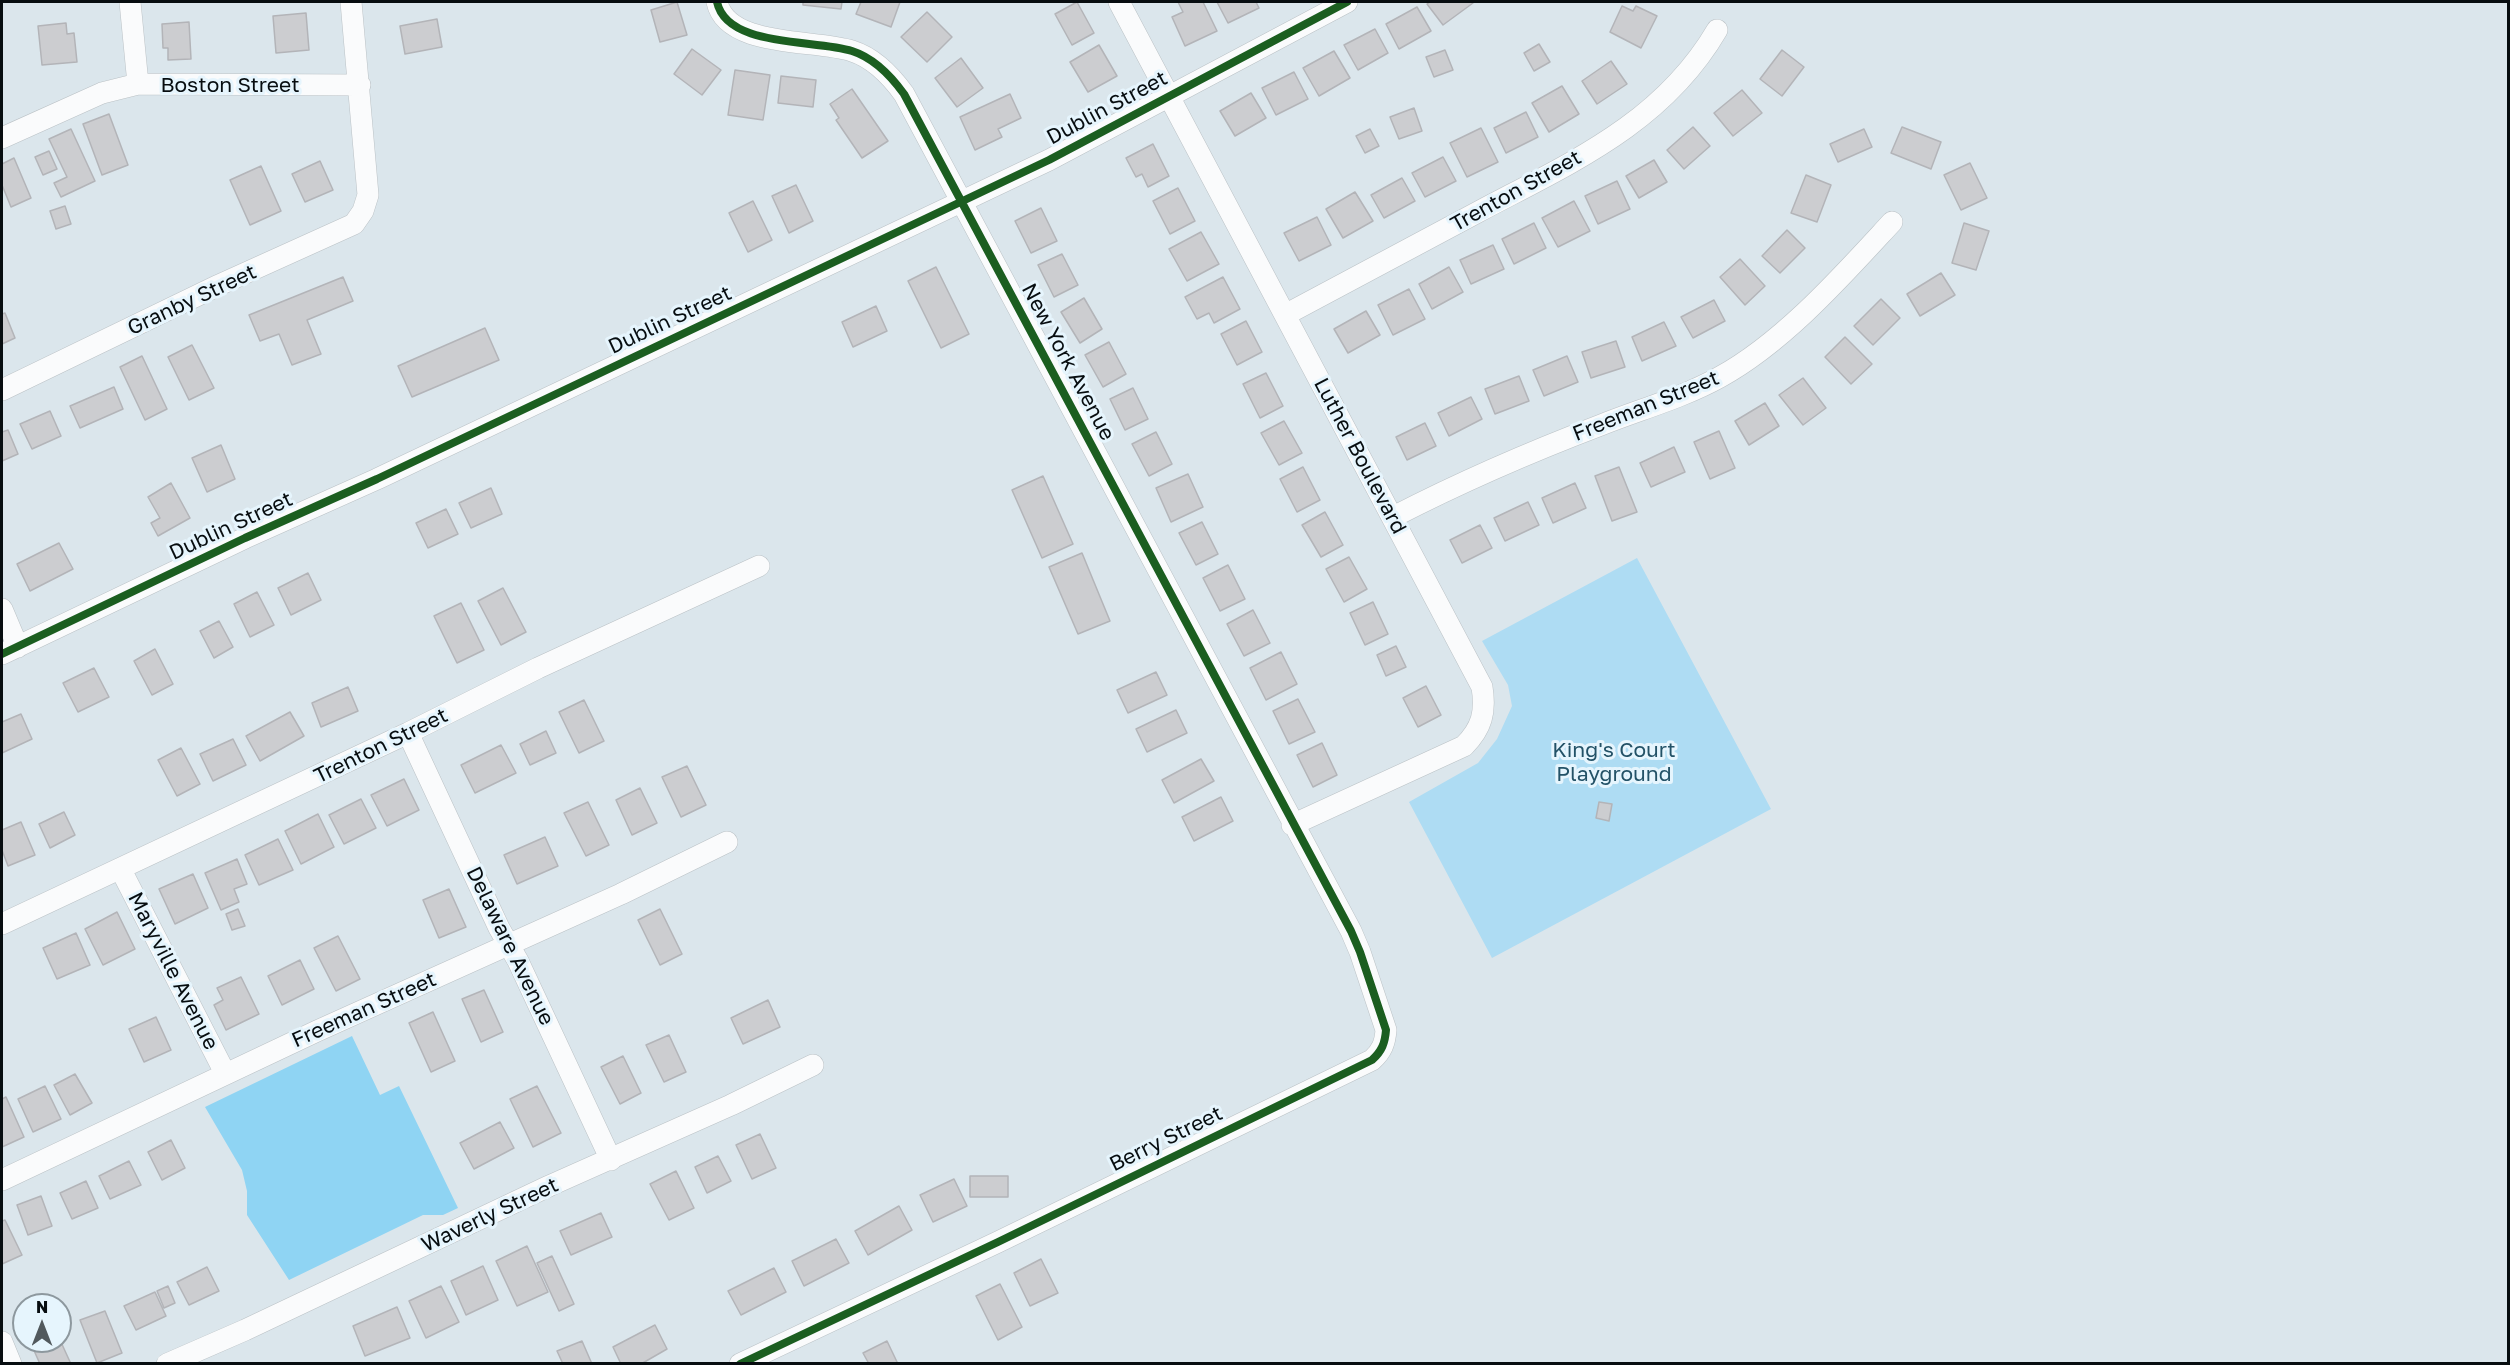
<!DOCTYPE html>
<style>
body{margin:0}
#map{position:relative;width:2510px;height:1365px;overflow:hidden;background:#dbe6ec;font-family:"Golos Text",sans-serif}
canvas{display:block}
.frame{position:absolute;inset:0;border:3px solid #070d10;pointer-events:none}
.north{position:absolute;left:12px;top:1293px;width:60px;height:60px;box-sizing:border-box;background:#e6f5fd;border:2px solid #8d989e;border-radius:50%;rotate:0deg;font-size:16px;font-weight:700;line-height:24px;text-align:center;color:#070d10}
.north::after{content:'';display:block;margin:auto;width:21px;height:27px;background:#51595d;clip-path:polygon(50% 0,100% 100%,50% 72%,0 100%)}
</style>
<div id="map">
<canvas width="2510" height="1365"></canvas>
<div class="frame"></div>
<div class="north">N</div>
</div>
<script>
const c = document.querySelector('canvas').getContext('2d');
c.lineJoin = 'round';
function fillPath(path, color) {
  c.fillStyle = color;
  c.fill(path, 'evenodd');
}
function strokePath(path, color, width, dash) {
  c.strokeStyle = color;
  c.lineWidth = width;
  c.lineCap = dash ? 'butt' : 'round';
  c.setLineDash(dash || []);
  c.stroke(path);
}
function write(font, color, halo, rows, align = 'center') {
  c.font = font + ' "Golos Text",sans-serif';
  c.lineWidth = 6;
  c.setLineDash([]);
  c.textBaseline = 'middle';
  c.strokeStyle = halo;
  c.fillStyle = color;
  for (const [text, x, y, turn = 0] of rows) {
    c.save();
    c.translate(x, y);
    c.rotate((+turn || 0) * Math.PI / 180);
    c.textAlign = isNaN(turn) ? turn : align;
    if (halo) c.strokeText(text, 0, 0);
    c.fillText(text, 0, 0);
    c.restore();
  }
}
fillPath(new Path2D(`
 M1637,558L1771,809L1492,958L1409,802L1478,763L1497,739L1512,706L1508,685L1482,641Z`), '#aedcf3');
fillPath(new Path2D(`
 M352,1036L380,1095L399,1086L458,1208L443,1215H423L289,1280L247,1215V1191L242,1170L205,1107Z`), '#8fd4f3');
const building = new Path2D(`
 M677,2L687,35L660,42L651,10Z
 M803,2H842L841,9L803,5Z
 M861,2H900L891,27L856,14Z
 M1077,2L1094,33L1072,45L1055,14Z
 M1178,2H1203L1217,31L1185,46L1172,17L1183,12Z
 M1217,2H1256L1259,8L1228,23Z
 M1430,2H1471L1473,3L1443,25L1427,4Z
 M1622,6L1633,11L1636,6L1657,16L1641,48L1610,32Z
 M1417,7L1431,31L1399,49L1386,24Z
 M927,12L952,37L927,62L901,37Z
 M306,13L309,50L276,53L273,16Z
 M437,19L442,47L405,54L400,26Z
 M189,22L191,59L168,60V48H163L162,24Z
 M66,23L67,34L74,33L77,62L42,65L38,26Z
 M1375,29L1388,53L1358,70L1344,45Z
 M1539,44L1550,62L1534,71L1524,53Z
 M1099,45L1117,76L1088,92L1070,62Z
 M692,49L721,70L702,95L674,74Z
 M1445,50L1453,70L1434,77L1426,57Z
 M1782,50L1804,67L1782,96L1760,79Z
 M1334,51L1350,78L1319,96L1303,68Z
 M961,58L983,88L957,107L935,78Z
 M1611,61L1627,84L1597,104L1582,81Z
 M735,70L770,75L763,120L728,115Z
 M1294,72L1308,99L1276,115L1262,88Z
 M781,76L816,80L813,107L778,103Z
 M1562,86L1579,114L1549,132L1532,103Z
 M852,89L888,141L862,158L836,120L839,118L830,104Z
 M1742,90L1762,113L1733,136L1714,113Z
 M1251,93L1266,118L1235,136L1220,111Z
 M1010,94L1021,118L998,129L1002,137L975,150L960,117Z
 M1414,108L1422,131L1399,139L1390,117Z
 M1526,112L1538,137L1506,153L1494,128Z
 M109,114L128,165L102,175L83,124Z
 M1693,127L1710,146L1684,169L1667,150Z
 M1902,127L1941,142L1931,169L1891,153Z
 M1481,128L1498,162L1467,177L1450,143Z
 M71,129L95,181L61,197L54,183L67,177L49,139Z
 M1370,129L1379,146L1365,153L1356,136Z
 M1864,129L1872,147L1838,162L1830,144Z
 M1153,144L1169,176L1148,187L1142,174L1136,177L1126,158Z
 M49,151L57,169L43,175L35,157Z
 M1443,157L1456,181L1425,197L1412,173Z
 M14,158L31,198L11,207L2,185V164Z
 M1654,160L1667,182L1639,198L1626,176Z
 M320,161L333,190L305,202L292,174Z
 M1970,163L1987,198L1961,210L1944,175Z
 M261,166L281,211L250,225L230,180Z
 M1806,175L1831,185L1817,222L1791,213Z
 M1402,178L1415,201L1384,218L1371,195Z
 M1617,181L1630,209L1598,224L1585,196Z
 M796,185L813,221L789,233L772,196Z
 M1178,188L1195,221L1170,234L1153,201Z
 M1355,192L1373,221L1343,238L1326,209Z
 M753,201L772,240L748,252L729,213Z
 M1574,201L1590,231L1558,247L1542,218Z
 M65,206L71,224L56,229L50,211Z
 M1041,208L1057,241L1031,253L1015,221Z
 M1317,217L1331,245L1299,261L1284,233Z
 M1534,223L1546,248L1514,264L1502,239Z
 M1964,223L1989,231L1976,270L1952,263Z
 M1787,230L1805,248L1780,273L1762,256Z
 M1201,232L1219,264L1187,281L1169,249Z
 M1493,245L1504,269L1471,284L1460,260Z
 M1062,254L1078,285L1054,297L1038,265Z
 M1740,259L1765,286L1745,305L1720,277Z
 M936,267L969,334L941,348L908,281Z
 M1449,267L1463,292L1432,309L1419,284Z
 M1941,273L1955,295L1920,316L1907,294Z
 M343,277L353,301L307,320L321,354L292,365L279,334L260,341L249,315Z
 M1223,277L1240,309L1214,323L1209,313L1197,319L1185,297Z
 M1409,289L1425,319L1393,335L1378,305Z
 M1084,298L1102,329L1080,343L1061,312Z
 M1881,299L1900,318L1873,345L1854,326Z
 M1714,300L1725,321L1693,338L1681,317Z
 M876,306L887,331L853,347L842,322Z
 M1366,311L1380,335L1348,353L1334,329Z
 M5,313L15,338L2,344V314Z
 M1246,321L1262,352L1237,365L1221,334Z
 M1664,322L1676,346L1642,361L1632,337Z
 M485,328L499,360L412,397L398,366Z
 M1845,337L1872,364L1851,384L1825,357Z
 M1616,341L1625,367L1591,378L1582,352Z
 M1109,342L1126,374L1103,387L1085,355Z
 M192,345L214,388L189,400L168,357Z
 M142,356L167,409L145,420L120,367Z
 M1567,356L1578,382L1544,396L1533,370Z
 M1266,373L1283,406L1260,418L1243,384Z
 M1519,376L1529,401L1495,414L1485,389Z
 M1803,378L1826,408L1803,425L1779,395Z
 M114,387L123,409L80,428L70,406Z
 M1133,388L1148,419L1125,430L1110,399Z
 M1471,397L1482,419L1449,436L1438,413Z
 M1765,403L1779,426L1749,445L1735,421Z
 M50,411L61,436L32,449L20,424Z
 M1284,421L1302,453L1279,465L1261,433Z
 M1425,423L1436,446L1407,460L1396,437Z
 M8,430L18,454L2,461V432Z
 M1719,431L1735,468L1710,479L1694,442Z
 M1156,432L1172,464L1149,476L1132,444Z
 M221,445L235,479L207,492L192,458Z
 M1674,447L1685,472L1651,487L1640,463Z
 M1303,467L1320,500L1297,512L1280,479Z
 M1619,467L1637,512L1612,521L1595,476Z
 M1188,474L1203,507L1171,522L1156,488Z
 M1043,476L1073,544L1042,558L1012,490Z
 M171,483L190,518L158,536L151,523L160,518L148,497Z
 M1575,483L1586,508L1553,523L1542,498Z
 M491,488L502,514L471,528L459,503Z
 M1528,502L1539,525L1505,541L1494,518Z
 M446,509L458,534L428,548L416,523Z
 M1325,512L1343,545L1321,557L1302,525Z
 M1202,522L1218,554L1196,565L1179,533Z
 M1480,525L1492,548L1462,563L1450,540Z
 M59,543L73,569L30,591L17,564Z
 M1082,553L1110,621L1078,634L1049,567Z
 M1349,557L1367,589L1344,602L1326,569Z
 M1228,565L1245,599L1220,611L1203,578Z
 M308,573L321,600L291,615L278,588Z
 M503,588L526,632L501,645L478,601Z
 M257,592L274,625L250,637L234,604Z
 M1373,602L1388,634L1365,645L1350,613Z
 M461,603L484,650L457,663L434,616Z
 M1253,610L1270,643L1244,656L1227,624Z
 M219,621L233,647L214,658L200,631Z
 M1396,646L1406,667L1386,676L1377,655Z
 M155,649L173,684L152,695L134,661Z
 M1281,652L1297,684L1266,700L1250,668Z
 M94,668L109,697L78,712L63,683Z
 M1156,672L1167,695L1128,713L1117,690Z
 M1426,686L1441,715L1418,727L1403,698Z
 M348,687L358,711L321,727L312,703Z
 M1298,699L1315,732L1289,744L1273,711Z
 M584,700L604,741L579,753L559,712Z
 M1176,710L1187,733L1147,752L1136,729Z
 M290,712L304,736L260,761L246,736Z
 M21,714L32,739L2,753V722Z
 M546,731L556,753L530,765L520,744Z
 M233,739L246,765L213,781L200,754Z
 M1322,743L1337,775L1313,787L1297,755Z
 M501,745L516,773L475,793L461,765Z
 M181,748L200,784L177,796L158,760Z
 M1201,759L1214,781L1174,803L1162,780Z
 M687,766L706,805L681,817L662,777Z
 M404,779L419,810L387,826L371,795Z
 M640,788L657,823L632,835L616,800Z
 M1221,797L1233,821L1194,841L1182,817Z
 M361,799L376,828L344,844L329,815Z
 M588,802L609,845L586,856L564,813Z
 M1599,802L1612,804L1609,821L1596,818Z
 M64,812L75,835L50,848L39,824Z
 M318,814L334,847L301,864L285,831Z
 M21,822L35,855L8,866L2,850V830Z
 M545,837L558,866L517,884L504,855Z
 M278,839L293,870L259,885L245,855Z
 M237,859L247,884L234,889L239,902L221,910L205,873Z
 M193,874L208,908L175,924L159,889Z
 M449,889L466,927L439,938L423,900Z
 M238,909L245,926L232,930L226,914Z
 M660,909L682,954L660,965L638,920Z
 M117,912L135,949L103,965L85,929Z
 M76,933L90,965L57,979L43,948Z
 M338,936L360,979L336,991L314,948Z
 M300,960L314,989L282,1005L268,976Z
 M241,977L259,1014L226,1030L214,1005L223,1000L217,988Z
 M484,990L503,1032L481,1042L462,999Z
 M768,1000L780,1027L743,1044L731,1018Z
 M433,1012L455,1061L431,1072L409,1023Z
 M156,1017L171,1050L144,1062L129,1029Z
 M669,1035L686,1072L664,1082L646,1045Z
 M623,1056L641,1093L620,1104L601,1067Z
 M75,1074L92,1103L70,1115L54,1085Z
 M45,1086L61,1119L33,1132L18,1099Z
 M537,1086L561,1133L533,1147L510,1099Z
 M6,1097L24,1137L2,1147V1099Z
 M500,1122L514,1148L474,1169L460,1143Z
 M760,1134L776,1168L752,1179L736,1145Z
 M171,1140L185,1168L162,1180L148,1152Z
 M718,1156L731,1181L707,1193L695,1167Z
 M129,1161L141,1185L110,1199L99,1176Z
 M676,1171L694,1208L669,1220L650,1184Z
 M970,1176H1008V1197H970Z
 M954,1179L967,1206L933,1222L920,1195Z
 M86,1181L98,1208L72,1219L60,1193Z
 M41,1196L52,1226L28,1235L17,1205Z
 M899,1206L912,1230L868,1255L855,1231Z
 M601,1213L612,1237L571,1255L560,1231Z
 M5,1220L22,1255L2,1264V1221Z
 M836,1239L849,1263L804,1286L792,1261Z
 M527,1246L548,1292L517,1306L496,1261Z
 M552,1256L574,1304L559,1311L537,1263Z
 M1041,1259L1058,1293L1030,1306L1014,1273Z
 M483,1266L498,1300L466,1315L451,1281Z
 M207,1267L219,1291L189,1305L177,1282Z
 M774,1268L786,1292L741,1315L728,1291Z
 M1000,1284L1022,1327L998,1340L976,1296Z
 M168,1286L175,1303L164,1308L157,1291Z
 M441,1286L459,1322L426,1338L409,1301Z
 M155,1292L166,1316L136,1330L124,1306Z
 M397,1307L410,1338L365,1356L353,1326Z
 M105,1311L122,1353L97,1363L80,1320Z
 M655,1325L667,1349L641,1364H621L613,1347Z
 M60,1340L71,1364H40L32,1346L44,1341Z
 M582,1341L592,1364H563L557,1351Z
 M887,1341L898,1364H869L863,1353Z`);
fillPath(building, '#cccdd0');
strokePath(building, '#b3b4b8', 1.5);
const street = new Path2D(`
 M130,2L138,84
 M717,2C727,48 815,39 852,51C874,58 891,76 904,94L1351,931L1360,952L1386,1030C1385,1043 1382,1051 1372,1060L998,1242L740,1364
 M1119,2L1482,687C1486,712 1482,728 1464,746L1292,825
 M2,138L102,93L138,84L360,85
 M1285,315C1349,281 1414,246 1478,212C1570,163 1662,124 1717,30
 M2,390L219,285L354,224L363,211L368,195L351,2
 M1393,517C1461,482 1530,452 1601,425C1641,409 1682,398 1720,377C1784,342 1843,275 1892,222
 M2,609L18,647
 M2,654L245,538L377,479L1049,160L1347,2
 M408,733L499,928L518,961L611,1160
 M121,870L225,1073
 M2,924L408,733L538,668L759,566
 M2,1180L317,1031L621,894L727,842
 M2,1342L11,1364
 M167,1364L245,1330L549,1186L731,1105L813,1065`);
strokePath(street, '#bac1c5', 22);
strokePath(street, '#fafbfc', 21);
strokePath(new Path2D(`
 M717,2C727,48 815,39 852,51C874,58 891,76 904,94L1351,931L1360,952L1386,1030C1385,1043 1382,1051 1372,1060L998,1242L740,1364
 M2,654L245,538L377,479L1049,160L1347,2`), '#1b5e20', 8);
write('21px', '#070d10', '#e6f5fd', [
 ["Boston Street",230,85],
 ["Dublin Street",1107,108,-28],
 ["Trenton Street",1516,191,-29],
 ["Granby Street",192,300,-25],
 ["Dublin Street",670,320,-25],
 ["New York Avenue",1068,362,62],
 ["Freeman Street",1646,406,-22],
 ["Luther Boulevard",1360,456,62],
 ["Dublin Street",231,526,-25],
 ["Trenton Street",381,746,-26],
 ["Delaware Avenue",510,946,64],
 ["Maryville Avenue",173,971,63],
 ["Freeman Street",364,1010,-24],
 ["Berry Street",1166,1139,-26],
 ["Waverly Street",490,1215,-25]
]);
write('21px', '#235267', '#e6f5fd', [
 ["King's Court",1614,750],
 ["Playground",1614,774]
]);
</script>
